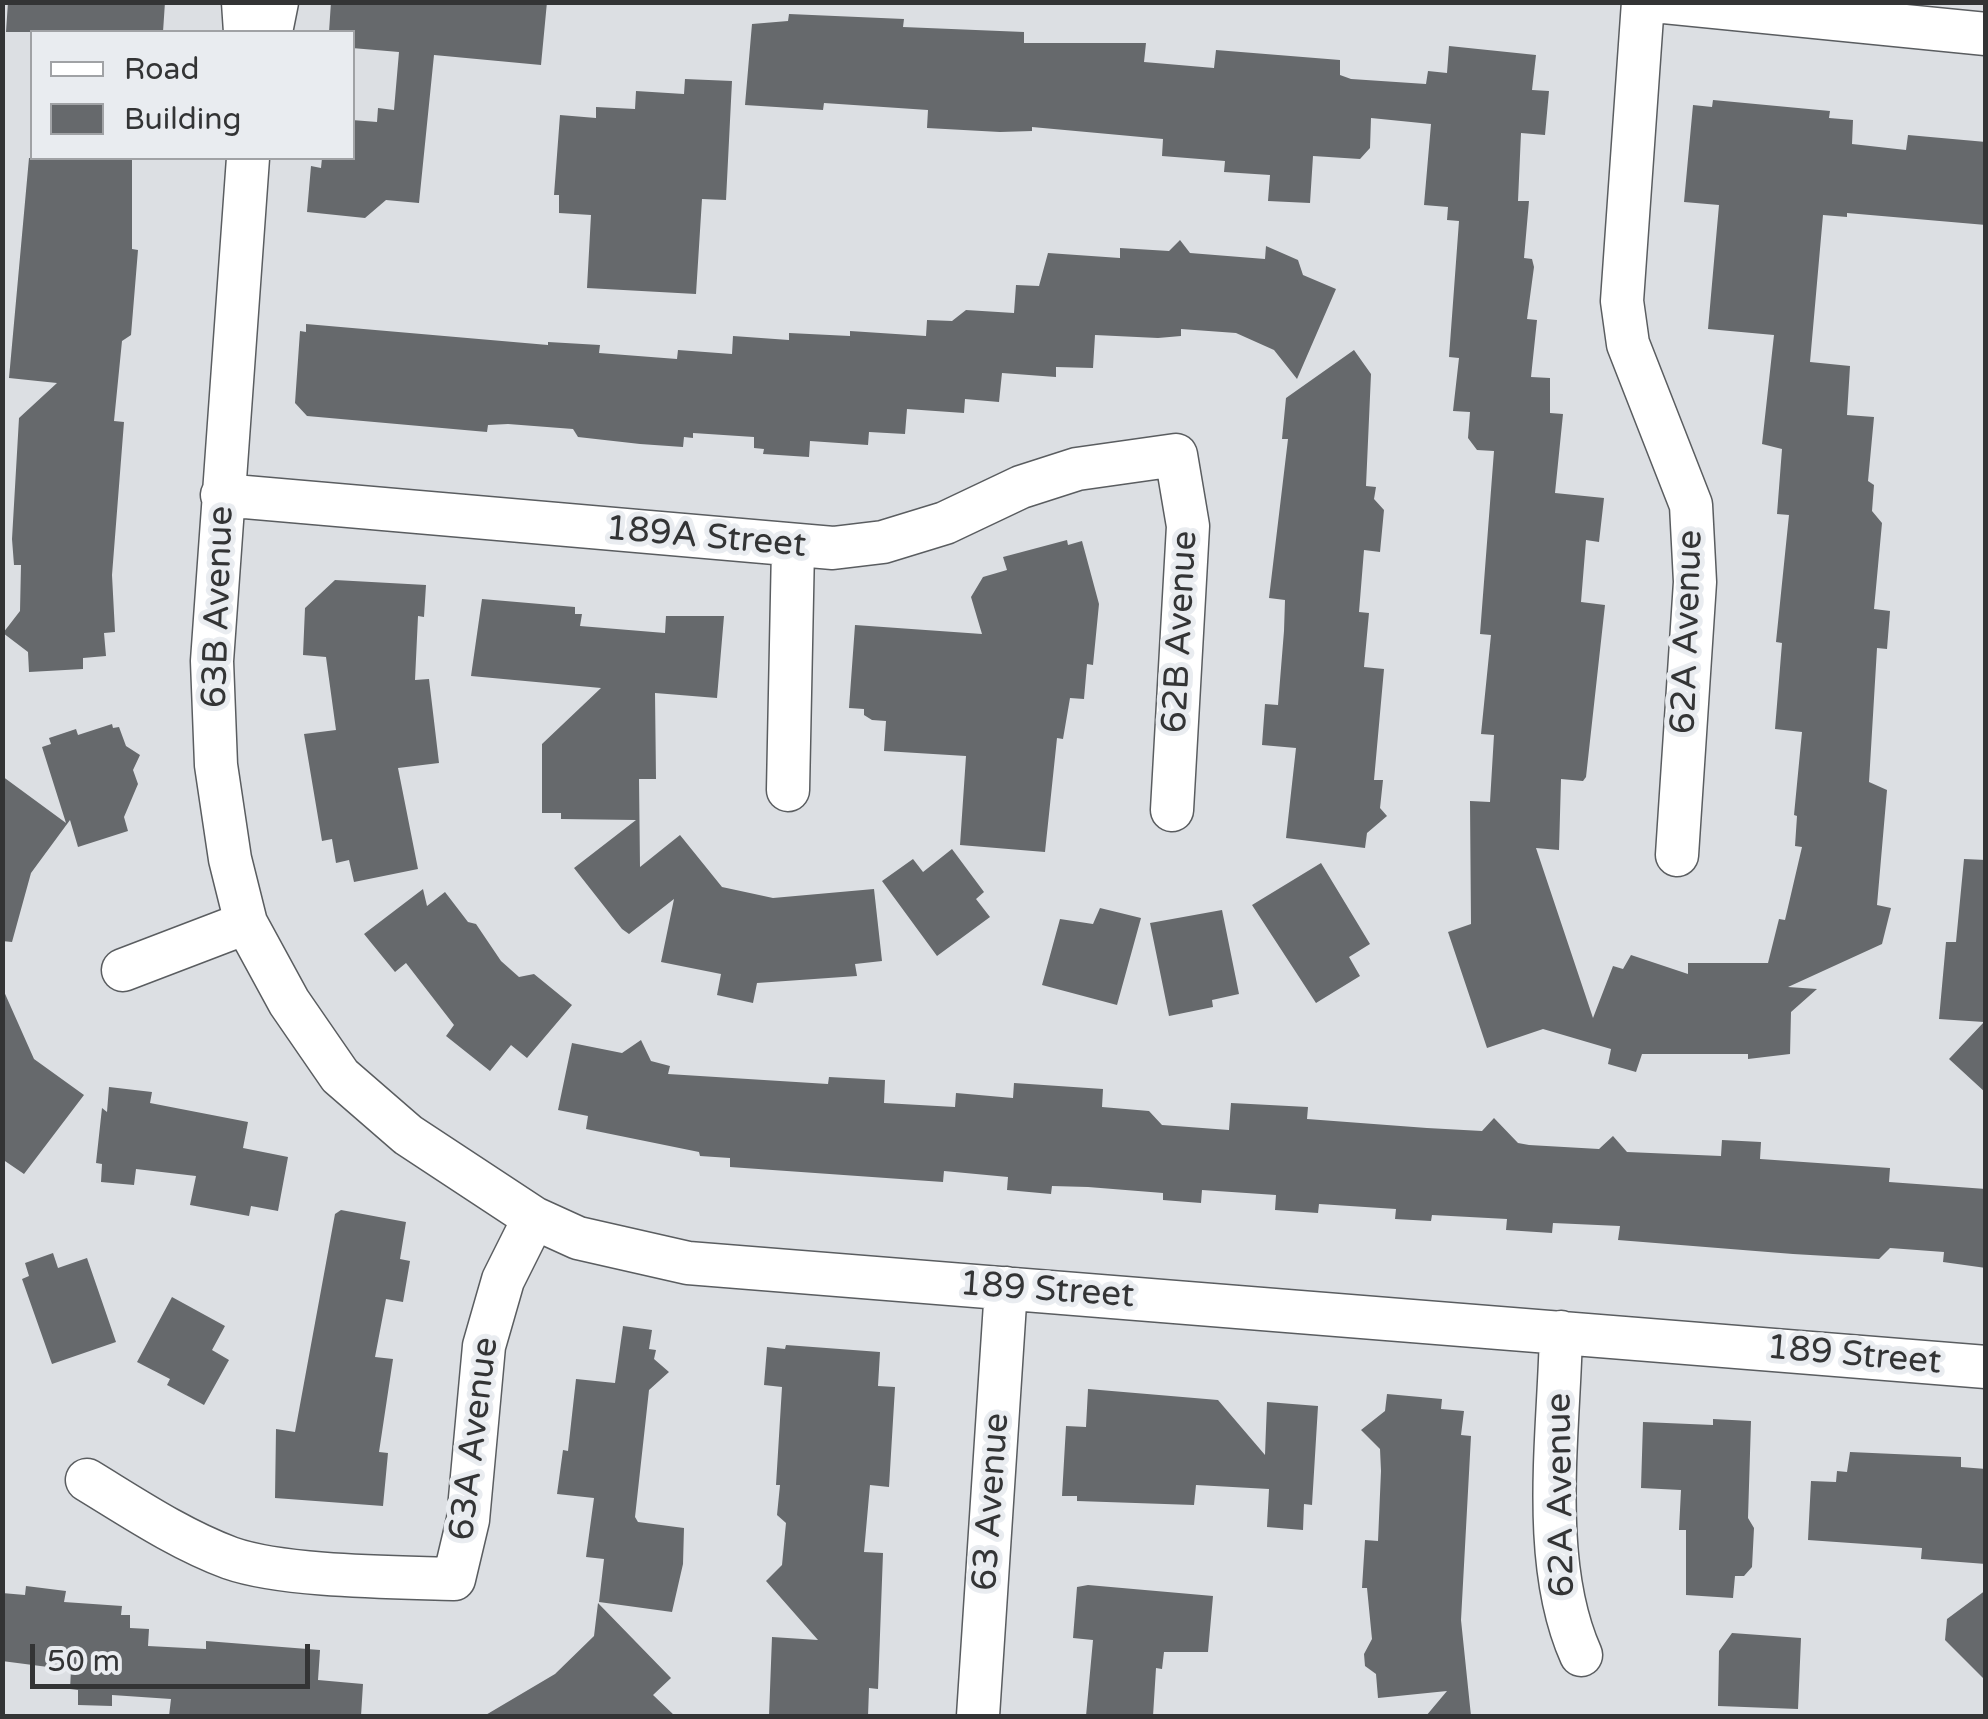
<!DOCTYPE html>
<style>
body{margin:0}
#map{position:relative;width:1988px;height:1719px;overflow:hidden;background:#dcdfe3;font-family:"Varela Round",sans-serif}
canvas{display:block}
.frame{position:absolute;inset:0;border:5px solid #333435;pointer-events:none}
.legend{position:absolute;left:30px;top:30px;width:325px;height:130px;box-sizing:border-box;background:#e9ecf0;border:2px solid #a0a2a5;margin:0;padding:12px 18px;list-style:none;font-size:30px;color:#333435}
.legend li{display:flex;align-items:center;gap:20px;height:50px}
.legend b{width:50px;border:2px solid #a0a2a5}
.scale{position:absolute;left:30px;top:1644px;width:280px;height:45px;box-sizing:border-box;border:5px solid #333435;border-top:0;padding-left:12px;font-size:30px;line-height:35px;white-space:nowrap;color:#333435;-webkit-text-stroke:8px #e9ecf0;paint-order:stroke}
</style>
<div id="map">
<canvas width="1988" height="1719"></canvas>
<div class="frame"></div>
<ul class="legend">
<li><b style="height:12px;background:#fff"></b>Road</li>
<li><b style="height:28px;background:#66696c"></b>Building</li>
</ul>
<div class="scale">50 m</div>
</div>
<script>
const c = document.querySelector('canvas').getContext('2d');
c.lineJoin = 'round';
function fillPath(path, color) {
  c.fillStyle = color;
  c.fill(path, 'evenodd');
}
function strokePath(path, color, width, dash) {
  c.strokeStyle = color;
  c.lineWidth = width;
  c.lineCap = dash ? 'butt' : 'round';
  c.setLineDash(dash || []);
  c.stroke(path);
}
function write(font, color, halo, rows, align = 'center') {
  c.font = font + ' "Varela Round",sans-serif';
  c.lineWidth = 10;
  c.setLineDash([]);
  c.textBaseline = 'middle';
  c.strokeStyle = halo;
  c.fillStyle = color;
  for (const [text, x, y, turn = 0] of rows) {
    c.save();
    c.translate(x, y);
    c.rotate((+turn || 0) * Math.PI / 180);
    c.textAlign = isNaN(turn) ? turn : align;
    if (halo) c.strokeText(text, 0, 0);
    c.fillText(text, 0, 0);
    c.restore();
  }
}
fillPath(new Path2D(`
 M8,2H165L163,32H6Z
 M331,2H547L541,65L434,55L419,203L386,200L365,218L307,212L311,166L321,168L322,158H352V120L377,122L378,108L394,110L399,52L352,48V32H329Z
 M789,14L904,19L903,27L1024,32V43H1146L1144,62L1214,68L1216,50L1340,60V75L1351,79L1426,84L1428,71L1447,73L1449,46L1536,55L1532,90L1549,91L1545,135L1521,133L1518,201H1529L1524,258L1532,259L1534,267L1527,319L1537,320L1531,377L1550,378V413L1563,414L1555,493L1604,498L1599,542L1586,540L1581,602L1605,605L1586,777L1583,781L1561,779L1559,850L1536,848L1593,1018L1613,966L1623,969L1631,955L1688,974V963H1768L1779,919L1785,920L1802,847L1795,846L1797,816L1794,815L1802,732L1775,729L1782,643L1776,642L1789,515L1777,514L1782,449L1762,444L1774,335L1708,329L1719,205L1684,202L1693,105L1712,107L1713,100L1830,111L1829,118L1853,120L1852,144L1906,150L1908,135L1986,142V225L1847,213V217L1823,215L1810,362L1850,366L1847,415L1874,417L1868,481L1874,485L1872,511L1882,523L1874,609L1890,611L1887,649L1877,648L1869,782L1887,790L1877,905L1891,908L1882,944L1788,987L1817,989L1791,1012L1790,1054L1748,1059V1054H1642L1636,1072L1608,1064L1611,1049L1543,1029L1487,1048L1448,932L1471,924L1470,801L1490,802L1494,735L1481,734L1491,635L1480,634L1494,451L1477,450L1468,438L1470,412L1453,411L1459,358L1449,357L1459,221L1447,220L1448,207L1424,205L1431,124L1371,118L1370,148L1360,159L1313,156L1310,203L1268,201L1270,175L1224,172L1225,161L1162,156L1163,139L1032,127V131L1000,132L927,128L928,110L824,103L823,110L745,105L752,24L788,21Z
 M685,79L732,81L726,200L702,199L696,294L587,288L591,215L559,213V195H554L560,115L596,118V107L635,109L636,91L684,94Z
 M29,158H132V249L138,250L131,335L122,341L114,421L124,422L112,575L115,632L104,633L106,656L83,658V669L29,672L28,652L3,633L20,611L21,565H14L12,539L19,418L57,383L9,378Z
 M1180,240L1190,253L1265,259L1266,246L1298,260L1303,275L1336,289L1297,379L1274,350L1236,333L1181,329V336L1158,338L1095,335L1093,368L1056,367V377L1002,373L999,402L965,399L964,413L907,409L905,434L869,432L868,445L810,441L809,457L763,454L764,449L754,448V437L693,433V438L684,437L683,447L640,444L578,437L573,429L508,424L488,425L487,432L307,416L295,403L300,331L306,332V324L548,345V342L600,345L599,353L677,359L678,350L732,354L733,336L789,340V333L850,336V331L926,336L927,320L952,321L966,310L1014,313L1016,285L1039,286L1048,253L1120,258V248L1169,251Z
 M1354,350L1371,374L1366,486L1376,487L1374,499L1384,510L1380,552L1364,550L1359,612L1369,613L1364,667L1384,669L1374,780H1383L1380,808L1387,816L1367,833L1365,848L1286,838L1296,748L1262,745L1265,704L1278,705L1284,631L1285,600L1269,598L1288,439H1282L1286,398Z
 M1067,540L1068,545L1082,541L1099,604L1093,665L1087,664L1084,699L1070,698L1063,739L1057,738L1045,852L960,845L966,756L884,751L886,721L872,720L864,715V709L849,708L855,625L982,634L971,597L983,577L1007,570L1003,557Z
 M335,580L426,585L424,617L418,616L415,680L429,679L439,763L398,768L418,869L354,882L349,860L336,863L332,839L322,841L304,734L336,730L326,657L303,655L305,608Z
 M482,599L575,607V614H582L580,626L665,633L666,616H724L717,698L655,693L656,779H639L640,867L680,835L722,887L773,898L874,889L882,961L855,964L857,976L757,983L753,1003L717,995L721,974L661,962L674,899L629,934L622,929L574,868L636,820L561,819V813H542V744L601,688L471,676Z
 M112,724L113,728L119,727L126,746L140,755L133,770L138,784L124,817L128,831L78,847L70,820L31,873L12,942L2,941V776L66,823L42,747L51,744L49,738L76,729L78,735Z
 M952,849L984,892L976,899L990,917L937,956L882,881L913,859L923,872Z
 M1964,859L1986,860V1093L1949,1059L1984,1022L1939,1019L1946,942H1956Z
 M1321,863L1370,944L1349,957L1360,976L1316,1003L1252,905Z
 M423,889L427,906L445,892L468,922L476,924L501,961L519,977L534,974L572,1005L527,1058L511,1045L490,1071L446,1036L454,1025L406,963L395,972L364,934Z
 M1100,908L1141,918L1117,1005L1042,985L1060,919L1093,924Z
 M1222,910L1239,994L1212,1000L1213,1007L1169,1016L1150,923Z
 M2,987L34,1059L84,1095L24,1174L2,1159Z
 M641,1040L651,1061L670,1066L668,1074L828,1084L829,1077L885,1080L884,1103L955,1107L956,1093L1013,1098L1014,1083L1103,1089L1102,1107L1149,1111L1162,1125L1229,1130L1231,1103L1308,1107L1307,1119L1427,1128L1482,1131L1494,1118L1518,1143L1529,1145L1599,1149L1613,1136L1627,1152L1721,1156L1722,1140L1761,1142L1760,1159L1890,1168L1889,1182L1986,1189V1268L1943,1262L1944,1252L1890,1248L1879,1259L1793,1254L1618,1240L1620,1226L1553,1223L1552,1233L1506,1230L1507,1219L1432,1215L1431,1221L1395,1219L1396,1209L1319,1204L1318,1213L1275,1210L1276,1195L1202,1190L1201,1203L1163,1200V1193L1088,1187L1052,1186L1051,1194L1007,1190L1008,1177L944,1171L943,1182L730,1167V1158L700,1156L699,1152L586,1129L588,1116L558,1110L572,1043L622,1053Z
 M109,1087L152,1092L150,1103L248,1122L243,1148L288,1157L278,1211L251,1206L249,1216L190,1205L196,1176L136,1169L134,1185L101,1182L102,1164L96,1163L102,1108L107,1112Z
 M341,1210L406,1222L400,1259L410,1261L403,1302L386,1299L375,1357L393,1359L379,1452L388,1453L383,1506L275,1498L276,1429L295,1432L335,1214Z
 M53,1253L58,1268L87,1258L116,1342L52,1364L22,1279L29,1276L25,1263Z
 M172,1297L225,1326L212,1350L229,1360L204,1405L167,1385L170,1379L137,1362Z
 M623,1326L652,1330L649,1349L656,1350L654,1359L669,1372L649,1390L635,1517L638,1522L684,1528L683,1564L672,1612L599,1602L604,1559L586,1557L594,1498L557,1494L563,1450L568,1451L576,1379L615,1383Z
 M786,1345L880,1352L878,1386L895,1387L889,1487L870,1485L864,1552L883,1553L878,1689L869,1688L868,1716H769L772,1637L818,1640L766,1581L782,1565L786,1523L777,1515L780,1485H776L782,1387L764,1385L767,1347L785,1349Z
 M1088,1389L1218,1400L1265,1455L1267,1402L1318,1406L1312,1505L1304,1504L1303,1530L1267,1527L1269,1489L1196,1485L1194,1505L1077,1501V1496H1062L1066,1426L1086,1427Z
 M1387,1394L1442,1399L1441,1409L1464,1411L1461,1435L1471,1436L1461,1620L1471,1716H1426L1447,1691L1378,1698L1376,1674L1365,1666L1364,1654L1372,1639L1367,1588H1362L1365,1540L1378,1541L1381,1471L1380,1449L1361,1430L1385,1411Z
 M1713,1419L1751,1421L1748,1518L1754,1528L1752,1567L1744,1576H1735L1733,1598L1686,1595V1530H1679L1681,1490L1641,1488L1643,1422L1713,1425Z
 M1850,1452L1961,1457V1467L1986,1469V1564L1921,1559L1922,1548L1808,1540L1811,1481L1836,1482L1837,1471L1847,1472Z
 M1088,1585L1213,1596L1208,1652H1164L1162,1669L1156,1668L1153,1716H1086L1093,1640L1073,1638L1077,1587Z
 M26,1586L66,1591L64,1602L122,1606L121,1615H130V1628L149,1629L148,1646L206,1649V1641L320,1650L318,1680L363,1684L361,1716H169L171,1699L112,1695V1706L78,1705V1690L70,1689L71,1670L2,1661V1593L25,1595Z
 M1986,1590V1681L1945,1640L1947,1619Z
 M598,1603L671,1678L653,1695L675,1716H484L555,1674L594,1636Z
 M1732,1633L1801,1638L1798,1709L1718,1706L1719,1651Z`), '#66696c');
const minor = new Path2D(`
 M243,2L245,32
 M1643,2L1622,301L1628,344L1691,505L1695,582L1677,855
 M1664,2L1986,34
 M271,32L277,2
 M248,158L212,661L216,765L230,859L246,923L289,1002L340,1076L408,1135L534,1218L578,1238L688,1263L1986,1367
 M222,495L833,548L883,542L945,523L1021,487L1077,469L1176,455L1188,526L1172,810
 M788,790L793,548
 M123,970L246,923
 M1561,1332C1559,1434 1539,1561 1581,1655
 M87,1480C133,1508 179,1539 230,1558C284,1577 395,1577 454,1579L468,1520L484,1346L503,1280L534,1218
 M978,1716L1006,1288`);
strokePath(minor, '#5a5d60', 45);
strokePath(minor, '#fff', 42);
write('35px', '#333435', '#e9ecf0', [
 ["189A Street",706,538,5],
 ["63B Avenue",219,607,-88],
 ["62B Avenue",1181,632,-87],
 ["62A Avenue",1688,632,-88],
 ["189 Street",1047,1291,4],
 ["189 Street",1854,1356,5],
 ["63A Avenue",475,1439,-83],
 ["62A Avenue",1562,1495,-91],
 ["63 Avenue",992,1502,-86]
]);
</script>
